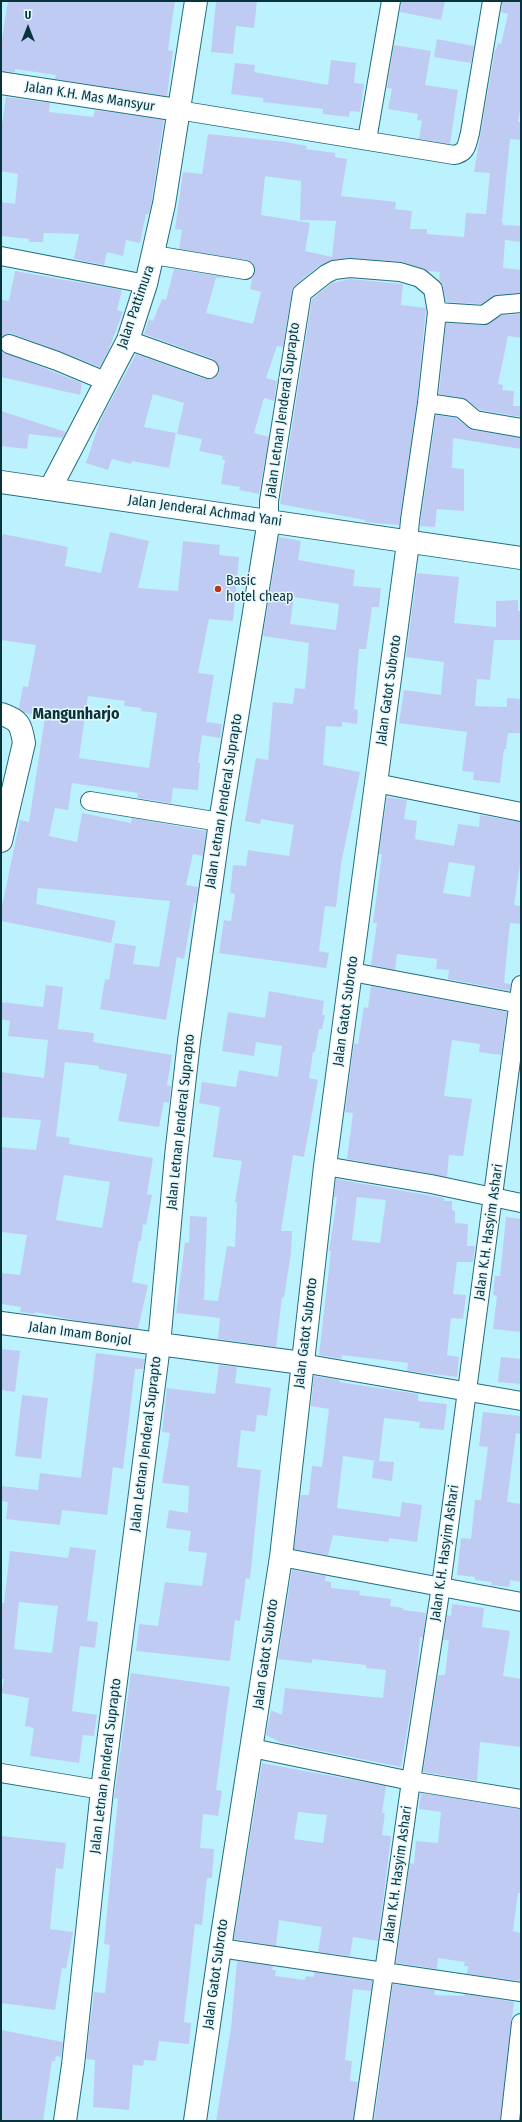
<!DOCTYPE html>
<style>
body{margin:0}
#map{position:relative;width:522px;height:2122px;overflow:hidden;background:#bcf2fe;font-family:"Fira Sans Condensed",sans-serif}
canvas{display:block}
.frame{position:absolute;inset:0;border:2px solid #07333b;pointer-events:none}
.north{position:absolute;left:8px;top:8px;width:40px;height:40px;-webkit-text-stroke:3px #e7f8fc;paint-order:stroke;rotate:0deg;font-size:11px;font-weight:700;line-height:16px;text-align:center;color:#07333b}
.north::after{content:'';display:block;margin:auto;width:14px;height:18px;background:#07333b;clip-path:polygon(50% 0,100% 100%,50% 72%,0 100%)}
</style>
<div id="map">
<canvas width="522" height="2122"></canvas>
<div class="frame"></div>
<div class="north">U</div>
</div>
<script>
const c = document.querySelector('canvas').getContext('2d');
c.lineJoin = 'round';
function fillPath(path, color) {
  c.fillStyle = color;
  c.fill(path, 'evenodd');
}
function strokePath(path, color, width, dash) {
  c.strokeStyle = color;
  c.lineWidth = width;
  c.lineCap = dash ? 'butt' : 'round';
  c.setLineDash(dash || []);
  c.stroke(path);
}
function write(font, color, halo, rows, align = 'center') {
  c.font = font + ' "Fira Sans Condensed",sans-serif';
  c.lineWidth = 3;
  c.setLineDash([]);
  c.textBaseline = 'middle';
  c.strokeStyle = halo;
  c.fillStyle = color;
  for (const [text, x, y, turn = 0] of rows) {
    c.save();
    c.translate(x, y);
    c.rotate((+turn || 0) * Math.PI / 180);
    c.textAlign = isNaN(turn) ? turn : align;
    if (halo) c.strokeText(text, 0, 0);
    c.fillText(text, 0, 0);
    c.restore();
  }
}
fillPath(new Path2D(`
 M8,1H175L168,50L173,51L167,96L55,79L56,75L15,69V72L1,71V45Z
 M216,1H257L254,28L236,26L233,54L211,52Z
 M401,1H445L441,20L400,12Z
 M502,1H521V105L518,122H521V140L510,139L502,221L503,225L521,226V242L505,240L503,268L521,270L520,293L497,295L481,304L446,302L443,287L439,281L440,272L428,271L401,262L351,258L330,261L319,266L295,285L292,291L283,347L277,346L266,378L277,381L274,401L264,398L254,433L269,437L259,494L239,490L240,487L221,484L225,460H222L223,456L199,451L202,439L177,434L184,403L153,394L144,427L176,433L169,468L132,461L131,464L112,459L108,470L86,463L100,421L136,354L205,379H211L219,373V367L213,359L144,334L149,319L153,321L162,299L166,300L174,269L230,278H216L206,313L253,324L261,292L250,289L252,279H250L255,271L252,262L247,260L179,249L182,230L175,229L183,172L202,174L208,134L286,142L307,146L306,149L335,153V157L347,159L341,196L396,202L395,209L412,211L410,229H427V234L464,237L466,213L486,214L490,173L474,172L495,50H496L498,43L501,44L508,14L501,12ZM265,176L301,181L300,220L336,221L332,257L305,251L310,223L261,215Z
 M437,39L474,46L471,63L434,57Z
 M394,45L431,51L425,85L458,90L450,144L419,139L422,121L417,120L418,114L388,109L392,89L387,88Z
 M331,60L356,63L354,83L364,84L360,112L350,111L349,117L323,114V109L263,102V98L231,94L235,63L255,65L254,72L328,85Z
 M6,97L50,103L49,112L93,117L95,110L164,120L150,211L149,214H146L140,243L126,240L123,256L107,252L104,265L74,259L79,234L44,233L43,242H29V239L1,236V202L15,204L18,174L1,171V131Z
 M15,271L122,290L117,310L123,312L109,349L100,367L13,334H7L1,338V300L9,301Z
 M350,279L403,284L401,305L426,308L417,402L399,525L364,522L365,520L280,504L312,299L332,283Z
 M521,314V338L508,336L498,384L503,385L502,390L514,391L513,406H521V417L480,410L463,398L439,394L446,323L484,325L502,315Z
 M1,351L82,383L80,395L1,377Z
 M1,411L66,432L63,438L29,434L27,449L1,446Z
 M436,415L456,418L473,430L521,438V449L453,438L452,468L464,469V511L437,509L435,527L420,526Z
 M110,532L149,541L138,588L178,591L183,541L220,545L219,555L239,557L233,621L209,619L198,673L214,675L206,722L222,724L220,738L202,735L198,763H200L198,790L173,788L171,803L137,798L138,793L72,783L68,810L55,808L49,836L77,842L82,813L131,823L132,818L206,831L203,856L193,854L186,885L198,887L196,903H194L184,959L177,957L166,1020L100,1009L105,979L109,980L115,943L136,946L133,964L159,967L170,901L38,888L36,904L116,921L111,943L1,921V911L20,820L29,822L45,717L25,713L19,708L23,686L28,687L36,645L1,640V542L3,534L68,547L65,566L101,573ZM88,696L125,701L124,706L142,708L141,711L157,713L149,768L79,758Z
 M279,537L301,541L298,560L355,570L353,586L381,588L379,607H372L366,649H359L354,709L358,710L357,724L342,722V727L326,726L323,765L360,772L341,864L336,907L325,906L319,951L329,953L326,968L219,953L224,920L231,921L235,894L230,893L233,865L246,866L248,850L289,856L294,825L261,819L260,824L245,821L256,758L268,760L273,702L293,704L295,688L305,689L309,643L263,636ZM294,597L339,604L336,630L290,624Z
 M417,573L459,577L454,623L496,627V601L518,600V611H521V640H494L490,680L477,679L475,706L507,707V698L521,699V733H508L506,749H504L500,783L473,780L474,772L462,771L467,732L399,723L404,690L441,695L444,662L406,657Z
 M387,797L407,800L404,819L417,821L415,839L454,846L458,824L479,827L480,815L521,822V858L514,905L521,906V924L510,923L504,983L511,984L510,991L448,979L449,970L436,969L437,959L397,954L395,970L371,965L377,923H373L382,854H379ZM449,862L475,866L470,897L443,893Z
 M46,985L63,987L58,1029L94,1033L93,1042L172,1055L167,1085L171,1086L169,1103L164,1102L159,1127L118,1121L127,1074L99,1069V1066L65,1062L56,1136L70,1138L69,1144L153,1158L147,1194L152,1195L146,1225L143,1224L141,1241H139L132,1282L148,1285L138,1329L79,1321L35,1312V1314L20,1312L21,1307L1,1304V1273L20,1275L27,1235L1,1232V1147L36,1150L41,1120L1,1117V1072L44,1078L48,1040L8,1036L10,1021L1,1019V1002L43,1007ZM64,1175L110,1182L102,1228L56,1220Z
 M371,986L507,1012L501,1055L479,1052L480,1044L452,1040L444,1096L472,1099L463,1156L449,1155L447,1177L347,1159L353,1113L345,1112L354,1043L358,1044L364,1007L368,1008Z
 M269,991L324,1001L322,1015H325L322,1029H319L315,1052H313L309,1078L318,1080L304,1157L293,1155L281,1231H292L291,1253L284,1298L282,1297L276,1347L218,1339L220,1318L176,1313L185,1242L189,1243L190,1216L207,1217L204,1300L218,1301L227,1246L235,1247L237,1202H235L242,1161L213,1157L220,1107L199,1103L202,1082L236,1087L239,1070L278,1077L282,1046L256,1042L254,1056L222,1051L228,1012L265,1018Z
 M336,1179L444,1198V1201H452V1210L455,1211V1223L468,1224L467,1246H475L473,1262H457L453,1294L466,1295L463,1319L451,1318L447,1355L459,1357L457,1377L407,1371L408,1363L342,1355V1359L319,1355L331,1251H329L337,1197H334ZM357,1197L386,1200L380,1243L352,1240Z
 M506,1217L521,1219V1332L493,1329L497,1296L493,1295L495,1276H500Z
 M1,1349L20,1351L15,1392L1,1390Z
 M96,1353L145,1359L143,1369H135L123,1469L113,1467L107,1515L62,1510L60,1525L6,1519L8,1502L1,1501V1486L38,1490L40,1473L81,1478Z
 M501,1357L521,1359V1384L498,1382Z
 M219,1365L237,1367L235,1383L271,1388L267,1416L257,1415L255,1432L241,1430L237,1467L261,1470L250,1579L246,1578L240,1621L235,1620L230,1661L136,1651L139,1624L158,1626L165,1582L202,1586L207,1553L188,1551L191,1531L166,1528L169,1510L188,1513L189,1486L162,1483L170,1433L162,1432L167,1388L215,1394Z
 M314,1376L339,1380V1382L418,1394V1401L447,1404L444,1430L419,1428L420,1422L384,1418L379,1461L394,1462L392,1481L372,1478L374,1460L377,1461L343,1456L337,1508L400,1517L402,1502L422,1505L417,1542L389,1538V1542L333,1535L328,1555L294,1549L301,1495H309L312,1466L322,1467L329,1409L311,1406Z
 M22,1395L48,1398L41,1459L15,1456Z
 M483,1412L521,1416V1434L516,1433L507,1502L521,1504V1582L510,1580L509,1587L491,1585L492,1582L475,1580V1577L457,1575L461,1538L471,1539L475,1500H481L488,1447L479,1446Z
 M70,1547L96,1550L87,1621L98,1622L95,1648L80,1646L72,1711L97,1715L94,1736L83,1735L79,1763L30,1756L34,1728L25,1726L29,1698L1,1693L4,1679H1V1603H4L10,1551L68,1558ZM19,1602L58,1606L52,1653L14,1649Z
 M292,1570L326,1576L325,1581L331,1582V1588L360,1591L359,1595L391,1599L390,1606L403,1608V1610L426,1613L423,1637H420L417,1673L401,1767L282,1743L266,1735L271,1710L282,1715L285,1688L383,1698L386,1670L366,1668V1665L312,1659V1663L278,1659Z
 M452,1604L484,1608L482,1627L510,1631L503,1676L521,1679V1747L480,1742L477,1781L423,1772L438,1675H445L449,1640H443L447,1615L451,1616Z
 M131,1673L230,1687L216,1790L222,1791L218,1816L203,1814L200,1848L214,1849L212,1878H207L202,1925L195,1924L184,2022L191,2023L189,2044L159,2041L156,2061L144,2060L143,2066L133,2065L129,2110L93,2107L95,2060L86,2059L94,1992L105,1993L110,1945L104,1944L118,1799L114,1798Z
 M262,1763L386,1786L382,1813H385L382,1835L391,1836L378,1941L353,1937L350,1956L318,1952L322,1927L279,1920L276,1946L234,1939ZM298,1812L327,1815L323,1843L294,1839Z
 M421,1793L521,1809V1893H518L513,1931L521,1933V1981L467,1974L468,1966H464L465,1962L438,1958L437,1969L396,1963L410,1863L414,1864L416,1841L438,1843L441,1812L419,1809Z
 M1,1836L66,1843L63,1869L56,1868L50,1929L73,1932L66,1969L62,1968L55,2010L1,2003Z
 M237,1961L273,1966L272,1970H276L275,1976L305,1980L306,1976L314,1977V1972L372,1981L371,1991L353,1989L345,2060L352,2061L350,2081L358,2082L353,2121H216L231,2028Z
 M393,1984L435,1990L434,1995L464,1996L465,1994L514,2002L500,2121H374Z
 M1,2030L63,2042L61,2057L56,2056L55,2061H52L43,2121H1Z`), '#c0cbf3');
const minor = new Path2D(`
 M178,110L454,155C467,153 467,144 470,133L492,1
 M367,140L391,1
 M154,255L245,270
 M1,256L146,284
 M437,312L484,315L498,305L521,303
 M128,340L209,369
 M9,344L57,361L105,381
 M427,403L461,408L475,420L521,428
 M269,520V501L302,293L326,274L334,270L350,268L400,272L420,278L433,289L437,312L427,403L410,520L408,543
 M376,783L521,812
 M90,801L220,822
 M352,972L521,1004
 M325,1166L431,1184L521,1203
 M302,1363L521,1401
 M281,1557L521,1602
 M252,1748L411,1781L521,1799
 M1,1773L102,1790
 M220,1948L521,1992
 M363,2121L411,1781L441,1586L521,985
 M510,2121L521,2023`);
const tertiary = new Path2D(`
 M1,83L178,110
 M50,489L128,340L146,284L164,204L196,1
 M1,714C19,720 21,724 24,743L1,841
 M1,1323L302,1363
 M65,2121L73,2065L102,1790L159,1345L176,1156L189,1041L220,822L269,520`);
const secondary = new Path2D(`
 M1,482L521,558
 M195,2121L220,1948L281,1557L325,1166L408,543`);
strokePath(minor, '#206e7d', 20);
strokePath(tertiary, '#206e7d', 24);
strokePath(secondary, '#206e7d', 24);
strokePath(minor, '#fff', 18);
strokePath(tertiary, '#fff', 22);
strokePath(secondary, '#fff', 22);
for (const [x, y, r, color] of [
 [218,589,4,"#bf3418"]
]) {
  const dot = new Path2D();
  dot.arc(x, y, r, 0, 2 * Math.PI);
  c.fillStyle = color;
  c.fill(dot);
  strokePath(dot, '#e7f8fc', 1.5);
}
write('14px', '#07333b', '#e7f8fc', [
 ["Jalan K.H. Mas Mansyur",90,97,9],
 ["Jalan Pattimura",136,307,-71],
 ["Jalan Letnan Jenderal Suprapto",283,410,-82],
 ["Jalan Jenderal Achmad Yani",205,511,8],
 ["Jalan Gatot Subroto",389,690,-82],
 ["Jalan Letnan Jenderal Suprapto",224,801,-81],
 ["Jalan Gatot Subroto",346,1011,-82],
 ["Jalan Letnan Jenderal Suprapto",181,1122,-84],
 ["Jalan K.H. Hasyim Ashari",489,1232,-82],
 ["Jalan Gatot Subroto",306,1333,-83],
 ["Jalan Imam Bonjol",80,1334,8],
 ["Jalan Letnan Jenderal Suprapto",146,1444,-83],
 ["Jalan K.H. Hasyim Ashari",445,1553,-82],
 ["Jalan Gatot Subroto",266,1654,-82],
 ["Jalan Letnan Jenderal Suprapto",106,1766,-83],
 ["Jalan K.H. Hasyim Ashari",398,1874,-82],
 ["Jalan Gatot Subroto",216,1974,-82]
]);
write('14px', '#07333b', '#e7f8fc', [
 ["Basic",226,581],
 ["hotel cheap",226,597]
], 'left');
write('bold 16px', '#07333b', '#e7f8fc', [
 ["Mangunharjo",76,715]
]);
</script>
